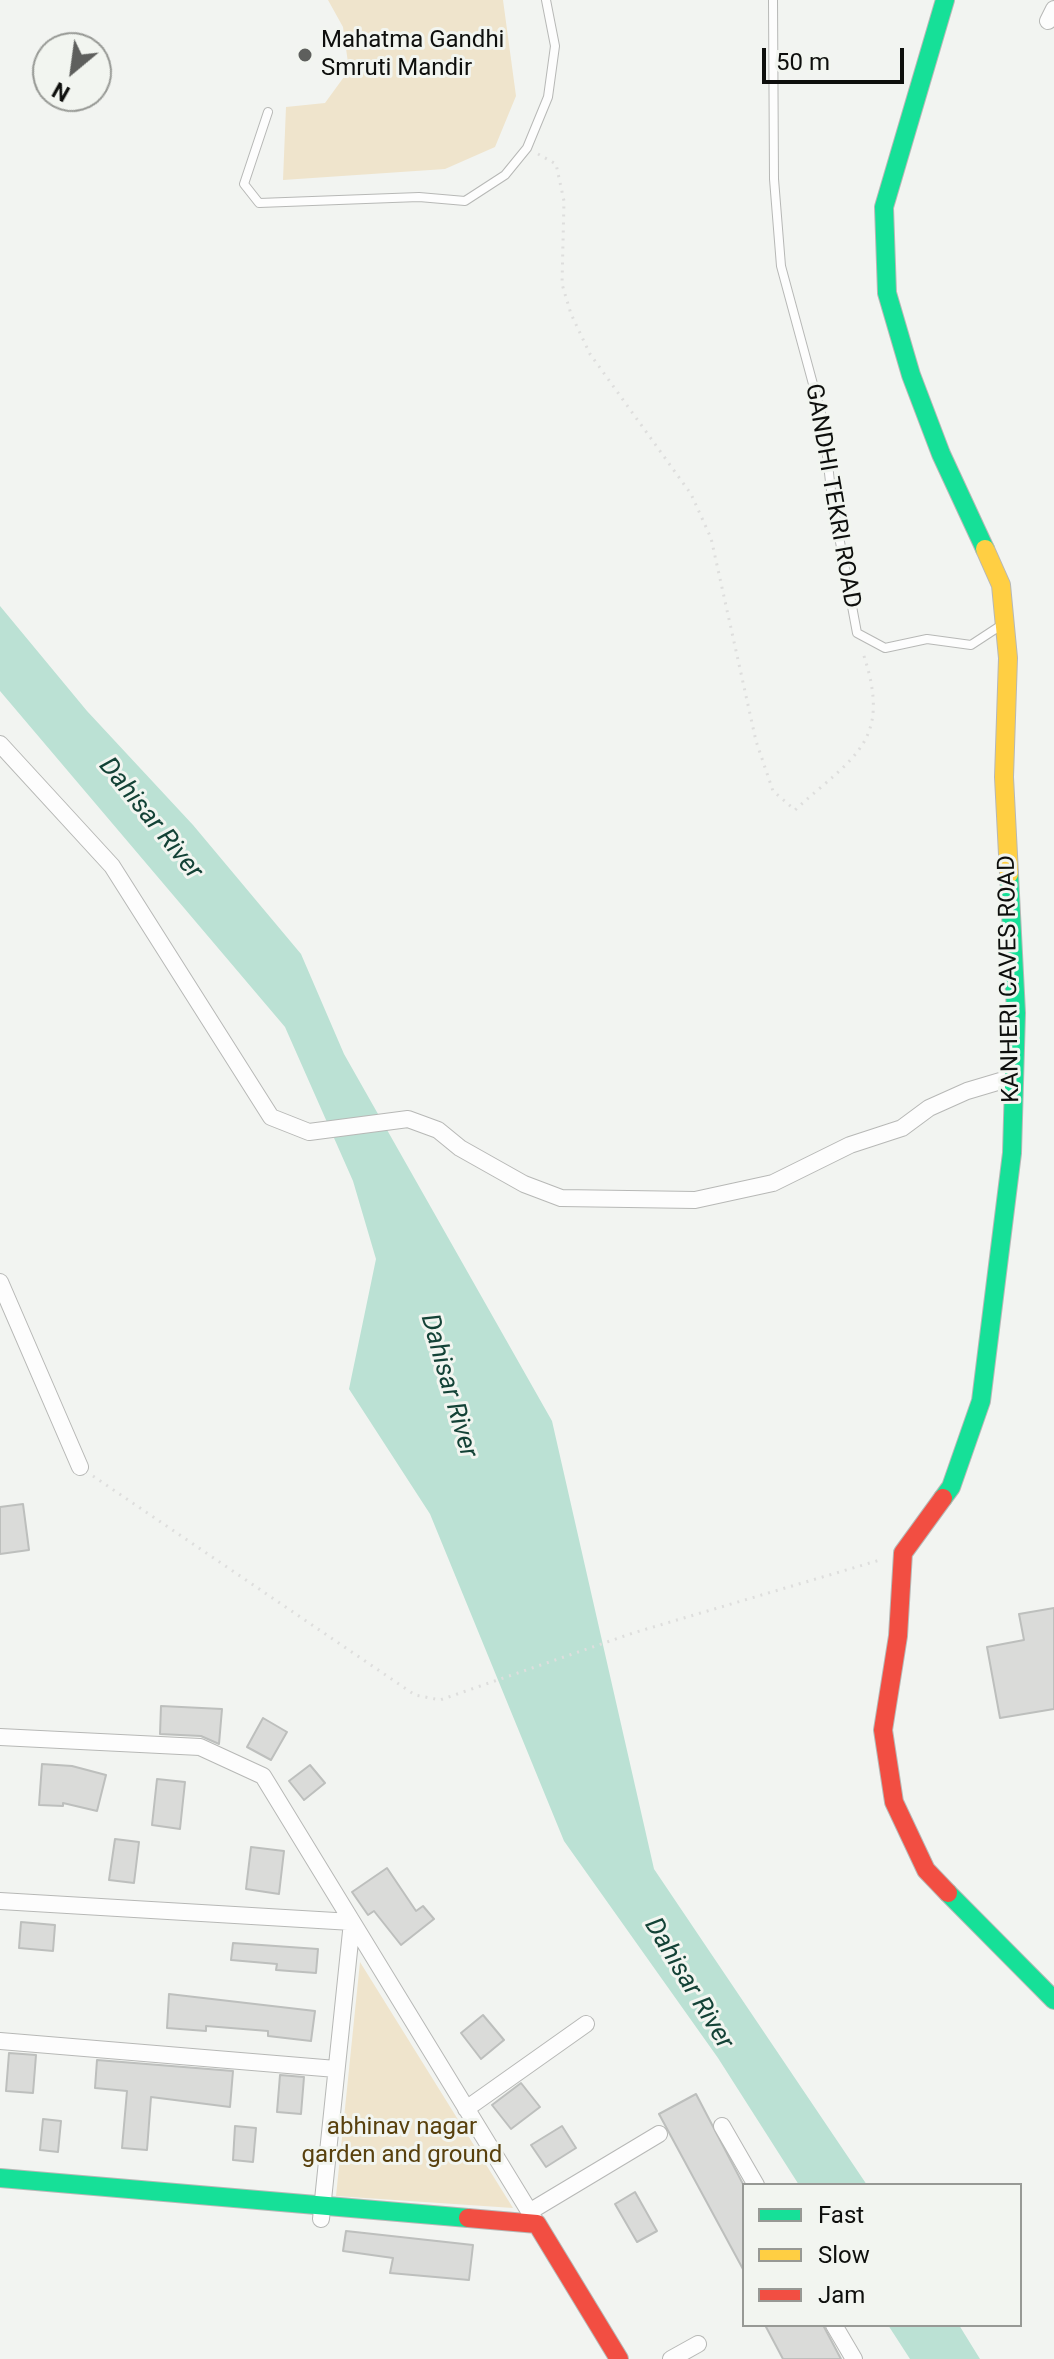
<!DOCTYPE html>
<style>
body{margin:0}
#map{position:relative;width:1054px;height:2359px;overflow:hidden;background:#f2f4f1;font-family:Roboto,sans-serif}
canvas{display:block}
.legend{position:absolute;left:742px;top:2183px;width:280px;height:144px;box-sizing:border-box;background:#f2f5f0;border:2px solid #979995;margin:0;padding:10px 14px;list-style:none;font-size:24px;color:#0e0f0d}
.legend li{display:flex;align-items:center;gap:16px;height:40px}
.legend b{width:40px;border:2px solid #979995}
.north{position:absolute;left:32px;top:32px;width:80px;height:80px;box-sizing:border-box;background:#f2f5f0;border:2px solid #979995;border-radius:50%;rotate:209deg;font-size:22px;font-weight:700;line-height:32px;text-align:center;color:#0e0f0d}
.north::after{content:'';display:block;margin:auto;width:28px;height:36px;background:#5e5f5d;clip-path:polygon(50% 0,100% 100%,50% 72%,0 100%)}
.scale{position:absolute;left:762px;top:48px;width:142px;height:36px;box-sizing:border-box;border:4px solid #0e0f0d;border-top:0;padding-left:10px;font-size:24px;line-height:28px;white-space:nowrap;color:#0e0f0d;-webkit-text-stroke:6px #f2f5f0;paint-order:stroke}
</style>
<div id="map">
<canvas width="1054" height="2359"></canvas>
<ul class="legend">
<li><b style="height:10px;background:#16e098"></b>Fast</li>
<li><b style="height:10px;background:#ffcf43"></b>Slow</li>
<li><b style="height:10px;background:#f24e42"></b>Jam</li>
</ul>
<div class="north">N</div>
<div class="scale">50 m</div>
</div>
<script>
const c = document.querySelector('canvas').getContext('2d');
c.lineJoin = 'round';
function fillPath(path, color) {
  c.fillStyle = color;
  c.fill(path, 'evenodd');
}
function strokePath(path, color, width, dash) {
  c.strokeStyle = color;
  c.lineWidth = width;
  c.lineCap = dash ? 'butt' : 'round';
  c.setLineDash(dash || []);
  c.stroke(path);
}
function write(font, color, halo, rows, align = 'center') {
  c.font = font + ' Roboto,sans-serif';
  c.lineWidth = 6;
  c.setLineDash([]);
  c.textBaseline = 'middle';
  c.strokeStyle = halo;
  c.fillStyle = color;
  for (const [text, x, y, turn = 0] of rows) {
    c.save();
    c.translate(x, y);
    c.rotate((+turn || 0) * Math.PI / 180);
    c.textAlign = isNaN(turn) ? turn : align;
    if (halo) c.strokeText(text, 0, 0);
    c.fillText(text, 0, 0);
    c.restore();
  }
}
fillPath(new Path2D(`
 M328,0H503L516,96L495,147L445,169L283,180L286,107L325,103L349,70L343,27Z
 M360,1962L513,2208L336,2196Z`), '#efe4cc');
fillPath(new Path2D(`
 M0,606L87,711L193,825L301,954L344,1054L552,1421L654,1869L867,2185H799L718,2058L564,1841L430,1514L349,1389L376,1259L353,1181L285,1027L0,691Z
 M888,2325H959L980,2359H910Z`), '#bbe1d4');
const building = new Path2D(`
 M23,1504L29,1550L0,1554V1507Z
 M1054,1608V1709L1000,1718L987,1647L1024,1640L1019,1614Z
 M161,1706L222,1709L219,1744L201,1736L160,1734Z
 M263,1718L287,1732L271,1760L247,1747Z
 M42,1764L72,1766L106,1775L97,1811L63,1803V1806L39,1805Z
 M310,1765L325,1783L304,1800L289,1781Z
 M157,1779L185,1782L180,1829L152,1825Z
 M115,1839L139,1842L134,1883L109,1880Z
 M251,1847L284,1851L279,1894L246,1889Z
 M387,1868L416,1911L423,1906L434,1919L401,1945L374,1911L368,1915L352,1892Z
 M21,1922L55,1925L53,1951L19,1948Z
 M233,1943L318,1949L316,1973L276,1970L277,1964L231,1960Z
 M169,1994L315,2011L311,2041L268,2036V2031L206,2026V2031L167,2028Z
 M483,2015L504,2040L481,2059L461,2033Z
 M9,2053L36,2055L33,2093L6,2091Z
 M97,2060L233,2071L230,2107L151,2097L147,2150L122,2148L127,2091L95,2088Z
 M280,2075L304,2077L301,2114L277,2112Z
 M521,2083L540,2107L511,2129L492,2105Z
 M696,2094L744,2186V2271L659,2114Z
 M43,2119L61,2121L58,2152L40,2150Z
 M235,2126L256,2128L253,2162L233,2160Z
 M562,2126L576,2148L546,2167L531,2145Z
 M635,2192L657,2231L637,2242L615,2204Z
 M346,2231L473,2245L469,2280L390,2273L393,2258L343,2251Z
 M765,2325H823L841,2359H783Z`);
fillPath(building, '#dadbd9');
strokePath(building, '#bdbfbd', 2);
const lane = new Path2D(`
 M773,0L774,179L781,266L823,421L832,499L857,633L885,648L927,639L971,645L1000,626
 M268,112L244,184L259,203L419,197L465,201L505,175L527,148L548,97L555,46L546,0`);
const street = new Path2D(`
 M1048,21L1054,9
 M0,744L112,866L271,1117L309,1132L408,1119L438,1130L460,1148L524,1184L561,1198L695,1200L773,1183L850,1145L902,1128L929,1108L967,1091L1014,1077
 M0,1282L80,1467
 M0,1737L200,1747L263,1776L537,2224
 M0,1901L352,1922L321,2219
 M0,2041L336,2069
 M466,2109L586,2024
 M722,2126L756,2185
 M529,2212L659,2134
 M834,2325L854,2359
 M671,2359L698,2344`);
const fast = new Path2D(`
 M945,0L884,207L887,293L911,375L941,454L985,549
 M943,1498L951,1487L981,1401L1012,1153L1016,1013L1009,874
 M948,1893L1054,2000
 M0,2178L468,2218`);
const slow = new Path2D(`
 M985,549L1001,585L1008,658L1004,777L1009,874`);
const jam = new Path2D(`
 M943,1498L903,1553L898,1636L883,1730L894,1802L926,1870L948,1893
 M468,2218L537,2224L619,2359`);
strokePath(lane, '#b7b8b6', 10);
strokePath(street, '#b7b8b6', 18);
strokePath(fast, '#b7b8b6', 20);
strokePath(slow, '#b7b8b6', 20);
strokePath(jam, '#b7b8b6', 20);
strokePath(new Path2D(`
 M538,154L556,164L564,201L562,284L571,314L590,354L691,494L711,538L756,741L773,791L795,810C854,756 893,742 863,653
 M93,1476L415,1695L440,1700L633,1633L880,1560`), '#dededd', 3, [2, 6]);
strokePath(lane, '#fdfdfd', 8);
strokePath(street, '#fdfdfd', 16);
strokePath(fast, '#16e098', 18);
strokePath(slow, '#ffcf43', 18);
strokePath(jam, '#f24e42', 18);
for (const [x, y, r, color] of [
 [305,55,8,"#5e5f5d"]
]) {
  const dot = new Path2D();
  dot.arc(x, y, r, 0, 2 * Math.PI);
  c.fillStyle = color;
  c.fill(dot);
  strokePath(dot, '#f2f5f0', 3);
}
write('24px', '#0e0f0d', '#f2f5f0', [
 ["Mahatma Gandhi",321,41],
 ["Smruti Mandir",321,69]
], 'left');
write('24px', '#0e0f0d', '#f2f5f0', [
 ["GANDHI TEKRI ROAD",832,496,80],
 ["KANHERI CAVES ROAD",1010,979,-91]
]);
write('24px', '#58400d', '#f2f5f0', [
 ["abhinav nagar",402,2128],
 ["garden and ground",402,2156]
]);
write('italic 26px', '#134236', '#f2f5f0', [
 ["Dahisar River",150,819,51],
 ["Dahisar River",448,1386,74],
 ["Dahisar River",688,1984,59]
]);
</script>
